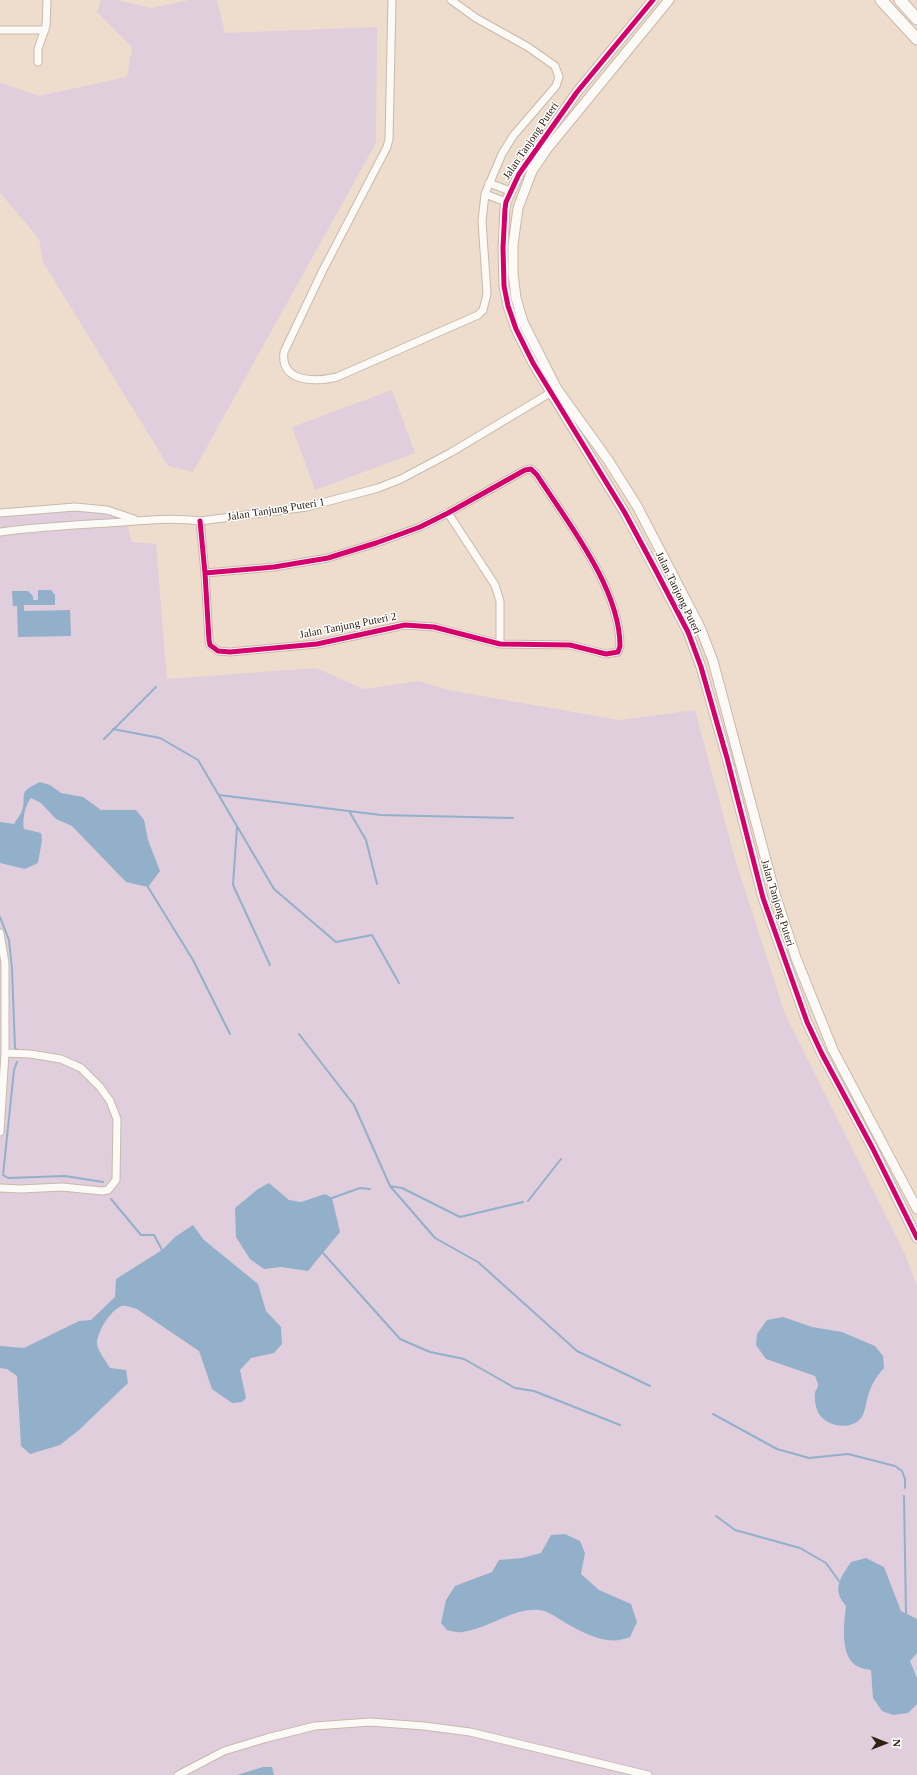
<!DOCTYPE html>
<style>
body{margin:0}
#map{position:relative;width:917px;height:1775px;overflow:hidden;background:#edc;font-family:Georgia,serif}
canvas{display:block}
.north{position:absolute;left:865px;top:1723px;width:40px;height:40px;-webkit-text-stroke:3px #fff;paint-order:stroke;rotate:90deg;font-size:11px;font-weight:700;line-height:16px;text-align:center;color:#302113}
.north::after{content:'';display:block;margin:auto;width:14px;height:18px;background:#302113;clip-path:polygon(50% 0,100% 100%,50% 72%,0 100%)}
</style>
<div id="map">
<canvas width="917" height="1775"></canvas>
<div class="north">N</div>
</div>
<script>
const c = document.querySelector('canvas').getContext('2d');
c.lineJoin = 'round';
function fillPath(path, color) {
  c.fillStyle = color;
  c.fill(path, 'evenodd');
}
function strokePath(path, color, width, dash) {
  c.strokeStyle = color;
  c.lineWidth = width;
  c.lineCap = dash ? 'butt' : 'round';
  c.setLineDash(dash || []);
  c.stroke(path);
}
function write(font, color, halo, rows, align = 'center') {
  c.font = font + ' Georgia,serif';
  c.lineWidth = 3;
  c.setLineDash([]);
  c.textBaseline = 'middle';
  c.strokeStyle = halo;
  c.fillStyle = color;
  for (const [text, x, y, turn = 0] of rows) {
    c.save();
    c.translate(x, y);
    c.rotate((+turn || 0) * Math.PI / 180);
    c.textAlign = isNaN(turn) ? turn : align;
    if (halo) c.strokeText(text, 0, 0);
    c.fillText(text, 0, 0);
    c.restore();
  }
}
fillPath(new Path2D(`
 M101,0H116L152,8L189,0H217L225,33L377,27L376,143L193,472L168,466L43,262L39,239L0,193V82L38,96L127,77L132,47L97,12Z
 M392,390L415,453L315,490L292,427Z
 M75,507L125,517L132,542L156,544L167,679L316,668L364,689L419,681L448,690L619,720L695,710L735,859L785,1014L905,1254L917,1286V1775H0V513Z`), '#e0cedd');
fillPath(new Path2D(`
 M38,590H51L55,595V605H24V611L70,610L71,636L18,637L17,606H13L12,591H28L33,596V600H38Z
 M40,782L50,785L61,793L83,797L101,810H136L144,820L148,840L160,871L148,887L126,882L72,826L56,819L41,803L31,798C25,805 22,820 24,829L41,833L42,840L38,863L25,869L0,863V822L14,824C16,820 19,817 21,813C29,795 14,794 40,782Z
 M269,1183L289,1200L301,1202L325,1194L332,1198L340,1232L308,1271L281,1267L264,1269L250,1259L236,1237L235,1208L258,1189Z
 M193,1225L204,1240L258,1284L266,1311L281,1327L282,1344L274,1353L251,1358L240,1370L246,1398L242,1402L232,1403L212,1389L199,1351L137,1309C132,1308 127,1305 122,1306C111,1309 97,1332 97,1343C97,1350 106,1361 110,1368L126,1370L128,1383L79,1430L60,1445L30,1454L21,1446L17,1376L7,1369L0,1368V1346L24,1348L79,1321L91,1320L115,1297L116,1279L162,1250L175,1237Z
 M783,1317L812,1327L842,1332L875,1346L883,1356L884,1368C875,1378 870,1387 867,1400C866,1404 865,1410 863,1415C855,1431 828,1428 819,1414C816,1409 814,1399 815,1393C815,1391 818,1388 818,1385C818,1383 816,1379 815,1376L766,1359L756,1345L757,1334L767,1320Z
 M565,1534L580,1541L585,1553L581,1574L599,1590L631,1604L637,1622L630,1637C607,1647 584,1633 564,1622C556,1617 548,1611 539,1610C512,1608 489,1629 462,1632C458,1633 452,1631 447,1630L441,1623L446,1600L455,1586L492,1572L499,1560L522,1558L541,1553L551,1535Z
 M866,1558L884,1567L901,1611L917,1619V1653L910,1661L917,1678V1704L908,1713L893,1715L882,1711L873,1698L871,1670C867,1669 863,1669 859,1667C839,1659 844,1623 846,1606C831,1589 841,1577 851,1562Z
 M263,1767H272L274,1775H237Z`), '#92b0c9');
strokePath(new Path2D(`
 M113,729L160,738L198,760L274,889L336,942L372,935L399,983
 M104,739L156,687
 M219,795L381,815L513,818
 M349,811L366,840L377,884
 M237,827L233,885L270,965
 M148,887L193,960L230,1034
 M0,917L9,940L12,969L15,1048L17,1050
 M299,1034L354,1105L390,1186L435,1238L478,1262L577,1351L650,1386
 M17,1062L14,1070L3,1175L8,1178L65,1176L103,1182
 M390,1186L402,1188L460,1217L523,1202
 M332,1198L360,1188L370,1189
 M111,1199L141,1235H154L162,1250
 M528,1201L561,1159
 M323,1253L400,1339L430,1352L464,1359L515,1388L534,1391L620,1425
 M713,1414L777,1449L809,1458L848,1454L895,1466L902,1471L905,1479V1488
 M904,1496L906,1613
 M716,1516L735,1530L800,1548L826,1563L839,1581`), '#92b0c9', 2);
const minor = new Path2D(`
 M392,0L389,139L387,147L323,270L284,352C280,383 316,382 337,377L478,315L483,310L487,294L482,221L485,194L502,154L513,136L556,86L559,77L555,66L528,47L476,18L451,0
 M0,30H45
 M38,62V49L46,26L47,0
 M489,183L510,191
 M485,194L506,202
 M0,513L75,507L107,510L134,519
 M448,513L495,585L500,601V644
 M200,521L205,573L209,640L210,645L218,651L230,652L317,644L405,625L434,627L500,644L570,645L606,654L618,652L620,646C620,588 568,523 537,475L531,469L525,470L448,513L420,527L376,543L328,558L274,567L205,573
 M0,532C36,527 72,525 108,523C138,521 170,517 200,521L307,507L378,488L401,479L450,453L555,390
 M0,933L5,963V1053L0,1132
 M0,1188L21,1189L62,1187L102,1191L108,1190L116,1180L117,1119L110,1101L100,1087L81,1068L61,1059L30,1054L5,1053
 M178,1775L224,1751L267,1738L315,1726L370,1722L424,1726L470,1732L648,1775`);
const tertiary = new Path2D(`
 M653,0L577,92L519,174L506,202L505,209L503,248L504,286L508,306L516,329L533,363L625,513L654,567L688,632L701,667L727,758L763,898L807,1022L822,1054L873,1149L917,1238
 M669,0L547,149L532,171L518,208L513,245V273L516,298L523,322L557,389L608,460L637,506L700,627L713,661L775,894L796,958L833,1050L917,1209`);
const primary = new Path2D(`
 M881,0L917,39
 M900,0L917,19`);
strokePath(minor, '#c8b9aa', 9);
strokePath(tertiary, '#c8b9aa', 11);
strokePath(primary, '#c8b9aa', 13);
strokePath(minor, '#fcfaf7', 7);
strokePath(tertiary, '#fcfaf7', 9);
strokePath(primary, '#fcfaf7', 11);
strokePath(new Path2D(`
 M653,0L577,92L519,174L506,202L505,209L503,248L504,286L508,306L516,329L533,363L625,513L654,567L688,632L701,667L727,758L763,898L807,1022L822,1054L873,1149L917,1238
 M200,521L205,573L209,640L210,645L218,651L230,652L317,644L405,625L434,627L500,644L570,645L606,654L618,652L620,646C620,588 568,523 537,475L531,469L525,470L448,513L420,527L376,543L328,558L274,567L205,573`), '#d6006c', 5);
write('11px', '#302113', '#fff', [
 ["Jalan Tanjong Puteri",531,141,-56],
 ["Jalan Tanjung Puteri 1",276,510,-9],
 ["Jalan Tanjong Puteri",678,593,64],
 ["Jalan Tanjung Puteri 2",348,626,-11],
 ["Jalan Tanjong Puteri",777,903,73]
]);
</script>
